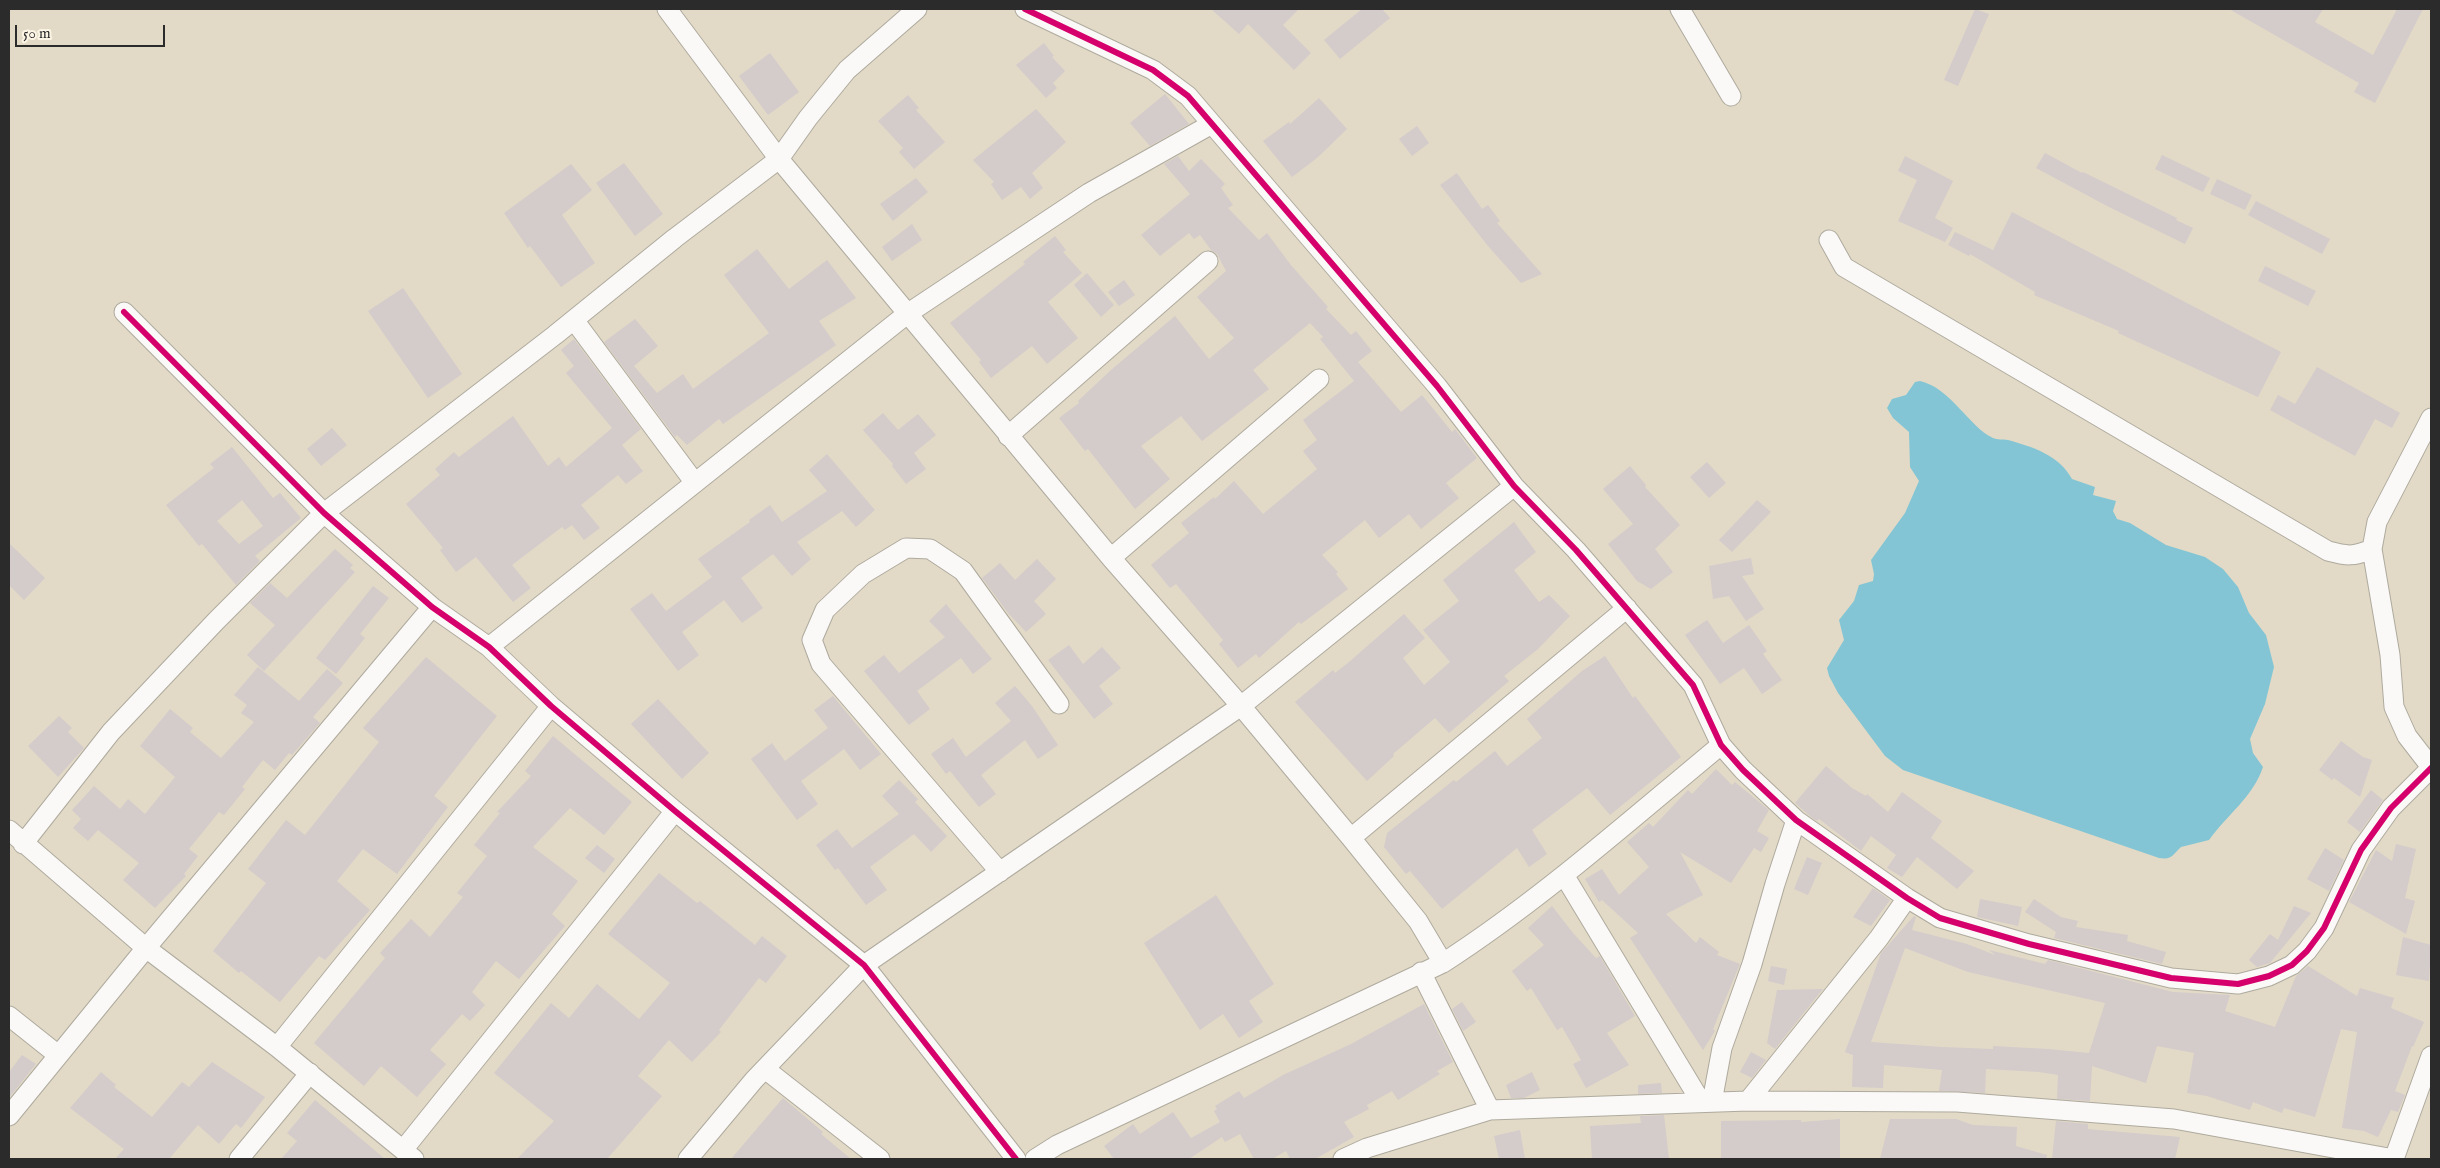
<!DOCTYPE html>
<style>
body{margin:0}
#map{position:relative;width:2440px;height:1168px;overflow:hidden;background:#e2dac7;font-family:"IM FELL English",serif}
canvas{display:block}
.frame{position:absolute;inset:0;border:10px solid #2b2b2b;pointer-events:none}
.scale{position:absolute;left:15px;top:25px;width:150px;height:22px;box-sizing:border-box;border:2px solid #2b2b2b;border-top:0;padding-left:6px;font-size:15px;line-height:18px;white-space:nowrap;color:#2b2b2b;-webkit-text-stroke:4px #fcf5e5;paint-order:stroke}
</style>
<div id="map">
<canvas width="2440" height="1168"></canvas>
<div class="frame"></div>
<div class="scale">50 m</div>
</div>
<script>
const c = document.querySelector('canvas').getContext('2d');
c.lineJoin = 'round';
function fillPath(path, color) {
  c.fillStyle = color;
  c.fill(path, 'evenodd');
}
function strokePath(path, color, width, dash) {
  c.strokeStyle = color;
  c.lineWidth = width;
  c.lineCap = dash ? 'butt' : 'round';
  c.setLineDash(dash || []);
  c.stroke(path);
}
fillPath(new Path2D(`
 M1920,381C1951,388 1968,426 1993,438C1997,440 2003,439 2008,440C2033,447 2059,455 2072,479L2095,487L2093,495L2116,501L2113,511L2117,519L2130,523L2166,545L2205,557L2223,569L2238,587L2249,613L2266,635L2274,667L2265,704L2250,739L2253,753L2263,767C2253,797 2227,815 2209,840L2181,847C2172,855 2173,860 2159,858L1903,770L1885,756L1838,693L1829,676L1827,668L1844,640L1839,620L1854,601L1859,585L1873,581L1874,574L1871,560L1905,513L1919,481L1910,467L1909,432L1893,418L1887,408L1892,399L1906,395L1915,382Z`), '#83c5d4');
fillPath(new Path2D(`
 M1211,9H1299L1283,25L1311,53L1294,70L1248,24L1239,34Z
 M1362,9H1382L1390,18L1340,59L1324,40Z
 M1975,9L1989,14L1958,86L1944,80Z
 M2229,9H2323L2315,22L2373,55L2397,9H2423L2375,103L2354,92L2359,83Z
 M1044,43L1054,56L1052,57L1065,71L1053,83L1057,88L1046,98L1016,65Z
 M770,53L799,92L768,115L739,76Z
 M1165,94L1189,124L1150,146L1130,123Z
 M908,95L919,108L916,110L945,142L914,169L899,152L903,148L878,121Z
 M1319,98L1347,129L1317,158L1292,177L1263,141L1289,122L1290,124Z
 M1036,109L1066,142L1032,173L1043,188L1030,199L1021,187L1002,200L991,184L994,182L973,160Z
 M1417,126L1429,143L1412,156L1399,139Z
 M2045,153L2082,173L2083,172L2177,218L2176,220L2193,228L2185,244L2109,207L2036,168Z
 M2162,155L2210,178L2203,192L2155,169Z
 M1178,156L1189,171L1201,159L1225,184L1221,188L1233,205L1228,208L1259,240L1267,233L1290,264L1328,307L1326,309L1351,335L1356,331L1372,351L1358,362L1401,412L1422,395L1452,432L1455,429L1477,458L1446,483L1459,498L1421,529L1409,514L1379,538L1365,520L1322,555L1338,572L1336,574L1348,589L1301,624L1299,622L1259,658L1256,654L1238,668L1219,644L1223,640L1176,584L1170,588L1151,565L1189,533L1181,523L1214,497L1215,499L1234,481L1263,514L1317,469L1303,451L1317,440L1303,420L1354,381L1320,339L1323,337L1310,323L1253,370L1269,389L1202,441L1181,416L1141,446L1170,479L1135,509L1088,449L1085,451L1059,418L1079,403L1078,401L1111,370L1175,316L1209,359L1234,338L1197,297L1226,271L1217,254L1211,250L1200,235L1194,239L1189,233L1160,256L1141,235L1190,194L1164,164Z
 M1905,156L1953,181L1935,218L1953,228L1945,242L1898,221L1917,180L1898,171Z
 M624,163L663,214L635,236L596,183Z
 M571,164L592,190L562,215L595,263L561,287L530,246L528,248L504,213Z
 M1457,173L1482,209L1488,205L1500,221L1497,223L1542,274L1521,283L1488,246L1440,185Z
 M916,178L928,192L893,221L880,204Z
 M2217,179L2252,195L2245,210L2210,194Z
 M2256,201L2330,239L2322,254L2248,215Z
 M2012,212L2281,352L2258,397L2118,333L2119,331L2034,295L2035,292L1970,254L1969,256L1948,245L1955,232L1993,250Z
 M912,224L922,240L892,261L882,247Z
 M1055,236L1066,250L1063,252L1082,273L1048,302L1078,338L1047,364L1032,346L991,378L979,362L981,360L950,323L1025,264L1023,262Z
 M757,249L789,289L827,260L856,298L819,321L836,345L723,424L719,419L687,445L677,435L675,437L604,342L635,319L658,346L634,366L657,393L683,374L693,389L769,333L724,275Z
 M2265,266L2316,291L2308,306L2258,281Z
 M1087,273L1114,305L1101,317L1074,285Z
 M1124,280L1135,295L1119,306L1108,292Z
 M403,288L462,374L428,398L368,311Z
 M574,339L641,429L622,445L643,471L626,484L618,475L581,505L600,528L584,540L572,525L565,530L562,527L512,565L531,588L513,602L476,557L456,572L440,550L443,548L406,504L440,475L435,469L454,452L459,457L513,416L548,466L559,457L566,467L612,428L566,373L574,366L561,350Z
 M2317,367L2400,413L2392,428L2375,419L2355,456L2270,410L2278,395L2295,404Z
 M883,413L898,430L918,414L936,435L914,453L926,469L906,484L892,466L893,464L863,430Z
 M332,428L347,445L321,466L307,449Z
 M232,447L273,498L280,493L301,518L255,556L260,561L236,585L202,544L199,546L166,505L214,468L210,464ZM242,500L263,526L239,544L217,521Z
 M827,454L875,510L856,527L842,511L797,542L811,559L792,576L773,554L741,578L763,608L742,623L724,600L682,632L699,655L678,671L630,609L652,593L666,611L712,577L698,559L750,522L749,520L770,505L782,522L827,491L809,470Z
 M1707,462L1726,483L1709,498L1690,477Z
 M1630,466L1646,485L1645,487L1680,525L1655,549L1673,572L1651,589L1637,581L1608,544L1633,524L1603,489Z
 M1757,500L1771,512L1732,552L1719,540Z
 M1514,522L1536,552L1514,570L1539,602L1549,595L1570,616L1538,649L1504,676L1509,681L1449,733L1435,718L1393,754L1394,756L1367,781L1295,702L1333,670L1335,673L1349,662L1404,614L1425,638L1403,658L1424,685L1450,662L1423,630L1459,601L1443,580Z
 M9,543L45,578L24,600L9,585Z
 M335,549L353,565L350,568L355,572L264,671L247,655L275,625L250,603L270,583L287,598Z
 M1751,558L1754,574L1742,576L1764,609L1746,621L1729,596L1713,599L1709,566Z
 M1037,559L1056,579L1034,601L1046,614L1026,632L1008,613L982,578L1000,563L1015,580Z
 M373,586L389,598L360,634L365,638L336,674L316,658Z
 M946,604L992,659L973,674L961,658L917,691L930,709L909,725L864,671L884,655L899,673L945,637L929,621Z
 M1707,620L1723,643L1749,625L1767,651L1763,654L1782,680L1762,694L1744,668L1720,684L1685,635Z
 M1069,645L1083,664L1102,647L1121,668L1099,686L1113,704L1094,719L1048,660Z
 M1605,656L1633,698L1635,696L1681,757L1610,815L1587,788L1532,830L1547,854L1529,867L1517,848L1442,909L1410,871L1406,874L1384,847L1387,833L1454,780L1456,782L1495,751L1507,766L1542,738L1527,719L1582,671Z
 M426,657L497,716L434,796L448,807L397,874L363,849L337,881L370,910L325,960L319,956L280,1002L241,971L239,973L213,951L266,883L248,869L286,820L305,835L379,742L363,728Z
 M258,667L299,701L327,669L343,683L313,717L320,723L292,755L289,753L275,770L263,760L242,787L245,789L224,815L219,812L189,849L198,856L184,874L186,876L155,908L123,880L139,863L98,830L88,841L73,828L81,819L72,810L94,786L120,809L128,799L145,814L175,777L140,746L170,709L193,728L190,732L221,758L254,722L241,713L247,705L234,695Z
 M1015,686L1032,706L1058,745L1038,759L1025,740L981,775L996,794L979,807L950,771L946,774L931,754L953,738L966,757L1011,721L995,703Z
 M833,696L881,754L860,770L844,749L801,781L818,804L797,820L751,759L772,743L785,761L828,728L814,710Z
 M658,699L709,753L682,779L631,724Z
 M59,716L72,728L68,732L84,748L58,777L28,746Z
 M553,736L632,802L604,835L570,808L533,847L578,881L552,914L565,926L519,979L496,961L472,992L485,1005L470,1021L462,1014L430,1050L446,1064L417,1097L381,1066L364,1086L314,1043L385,958L380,953L411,919L430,937L463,897L457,893L487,856L474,845L500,813L497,812L531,776L525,771Z
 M2341,741L2363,757L2372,760L2360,797L2334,778L2332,780L2319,770Z
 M1826,766L1852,788L1866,796L1867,794L1888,812L1902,792L1942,821L1931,838L1974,871L1957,889L1917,857L1902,877L1887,868L1896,855L1871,836L1861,851L1819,819L1817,821L1811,817L1795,803Z
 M1716,769L1732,785L1735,782L1769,810L1757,831L1769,838L1761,852L1754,848L1731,883L1680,852L1703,895L1666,914L1696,943L1700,937L1719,952L1717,955L1740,964L1713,1029L1715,1031L1703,1050L1630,938L1638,933L1602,900L1599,902L1585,879L1602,869L1619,895L1649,867L1627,842L1649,823L1653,827L1688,790L1692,794Z
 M899,780L918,799L915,802L947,836L931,852L914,834L870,867L887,890L866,905L838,868L835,870L816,845L837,829L852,848L899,814L882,796Z
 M2371,790L2383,800L2360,832L2347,822Z
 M2396,844L2416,849L2405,898L2415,901L2406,934L2349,902L2376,850L2392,861Z
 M597,845L615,859L604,873L585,858Z
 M2325,848L2344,860L2329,891L2307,879Z
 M1807,857L1822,863L1808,895L1794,889Z
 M659,873L697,903L700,901L755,945L762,936L787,956L766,983L759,978L719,1030L721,1032L692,1062L669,1040L638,1076L662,1096L607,1159H517L554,1121L494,1073L551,1003L569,1018L597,984L639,1019L670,983L608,934Z
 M1873,888L1890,900L1871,926L1853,917Z
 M1216,895L1274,984L1249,1001L1263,1022L1239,1038L1223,1014L1200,1030L1144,943Z
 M1980,899L2022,907L2018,926L1977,917Z
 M2034,899L2061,917L2078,921L2076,927L2128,935L2127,941L2166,952L2162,964L2054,938L2056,932L2025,912Z
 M1552,906L1573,933L1596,958L1600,956L1635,1016L1607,1033L1629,1065L1586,1088L1573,1064L1581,1060L1562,1027L1557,1030L1531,988L1527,991L1512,971L1544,945L1528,928Z
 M2294,906L2311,913L2270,963L2257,967L2249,960L2270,934L2278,940Z
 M1914,916L1916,917L1912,930L1967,944L1995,955L1989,950L2045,964L2048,960L2173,992L2230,995L2225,1011L2275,1027L2296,976L2308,966L2357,996L2360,988L2394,998L2391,1008L2424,1022L2413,1047L2412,1046L2395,1091L2405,1095L2398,1112L2391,1110L2378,1137L2364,1131L2342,1128L2357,1032L2341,1029L2315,1117L2284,1108L2282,1113L2253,1102L2250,1110L2207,1096L2187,1093L2194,1053L2157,1046L2146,1083L2092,1066L2090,1101L2057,1099L2058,1075L2039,1072L1986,1069L1985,1093L1939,1091L1942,1070L1884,1065L1883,1088L1852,1087L1853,1055L1845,1052L1860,1012L1881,953ZM1905,948L1968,972L2105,1003L2089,1053L2048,1049L1993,1046V1049L1942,1047L1871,1042Z
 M2403,937L2431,945L2429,981L2396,975Z
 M1771,966L1787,969L1784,985L1768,981Z
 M1823,989L1775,1049L1767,1043L1777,990Z
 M1462,1002L1476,1022L1463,1031L1452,1009Z
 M1424,1004L1453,1062L1437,1071L1440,1074L1398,1100L1392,1091L1367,1105L1369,1109L1344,1122L1354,1137L1315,1159H1290L1286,1151L1272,1159H1254L1240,1134L1225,1142L1222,1137L1189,1159H1114L1104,1146L1133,1124L1140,1134L1173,1112L1191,1138L1220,1122L1214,1111L1217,1109L1215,1106L1239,1091L1244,1098L1283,1075L1351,1044Z
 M1751,1052L1766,1060L1752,1078L1740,1072Z
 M22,1055L36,1064L9,1098V1072Z
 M212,1062L265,1097L241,1128L236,1124L219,1144L198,1125L169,1159H115L124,1149L70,1108L101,1072L116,1085L114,1087L152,1117L182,1082L189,1087Z
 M1532,1072L1540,1090L1524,1098H1511L1506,1085Z
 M1661,1083L1662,1093L1638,1094V1085Z
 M783,1098L823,1132L821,1134L851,1159H731Z
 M315,1100L385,1159H281L297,1141L287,1133Z
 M1664,1115L1669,1159H1592L1590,1126L1641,1123L1640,1116Z
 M1840,1119V1159H1721V1121L1801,1120V1122Z
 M1890,1119H1956L1973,1125L2017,1127L2016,1146L2047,1155L2046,1159H1880Z
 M2056,1121L2088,1124V1129L2098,1130L2180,1137L2175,1159H2052Z
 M1520,1130L1525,1159H1499L1494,1136Z`), '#d4cbcb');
const minor = new Path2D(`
 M667,9L779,159L1111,558L1241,706L1351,838L1418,921L1443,963
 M1025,9L1153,70L1188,96L1437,386L1514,486L1576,550L1693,685L1721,745L1743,770L1796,820L1907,898L1940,918L2029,944L2171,978L2238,984L2269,976L2292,965L2307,951L2324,928L2361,850L2391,808L2431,768
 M1680,9L1731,96
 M1829,240L1844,267L2328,551C2347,556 2353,557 2372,549
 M124,312L324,513L432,607L489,647L551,706L675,811L864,965L1016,1159
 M574,320L695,483
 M2431,418L2377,522L2372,549L2390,655L2394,707L2407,736L2431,767
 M1008,436L1208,261
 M1111,558L1319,379
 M489,647L907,314L1089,193L1210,125
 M9,830L146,948L277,1047L414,1159
 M1351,838L1627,608
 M23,844L111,732L216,621L324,513L555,335L675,238L779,159L808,118L847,70L917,9
 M1000,872L821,664L812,640L825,610L863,574L906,548L930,549L963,571L1059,704
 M1564,875L1701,1102
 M1421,972L1490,1110
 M9,1016L58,1055
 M277,1047L551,706
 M765,1069L880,1159
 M1748,1101L1879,938L1907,898
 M1712,1102L1722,1048L1752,964L1775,884L1796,820
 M9,1116L146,948L432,607
 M403,1150L675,811
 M239,1159L310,1073
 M688,1159L754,1080L864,965L1241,706L1514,486
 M1035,1159L1057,1145L1443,963C1542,899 1630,820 1721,745
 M1343,1159L1367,1148L1490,1110L1748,1101L1957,1102L2174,1119L2394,1159
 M2394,1159L2431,1056`);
strokePath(minor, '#aeaa9e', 21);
strokePath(minor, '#fbf9f7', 19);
strokePath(new Path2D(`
 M1025,9L1153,70L1188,96L1437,386L1514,486L1576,550L1693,685L1721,745L1743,770L1796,820L1907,898L1940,918L2029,944L2171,978L2238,984L2269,976L2292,965L2307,951L2324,928L2361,850L2391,808L2431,768
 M124,312L324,513L432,607L489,647L551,706L675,811L864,965L1016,1159`), '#d6006c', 6);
</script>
